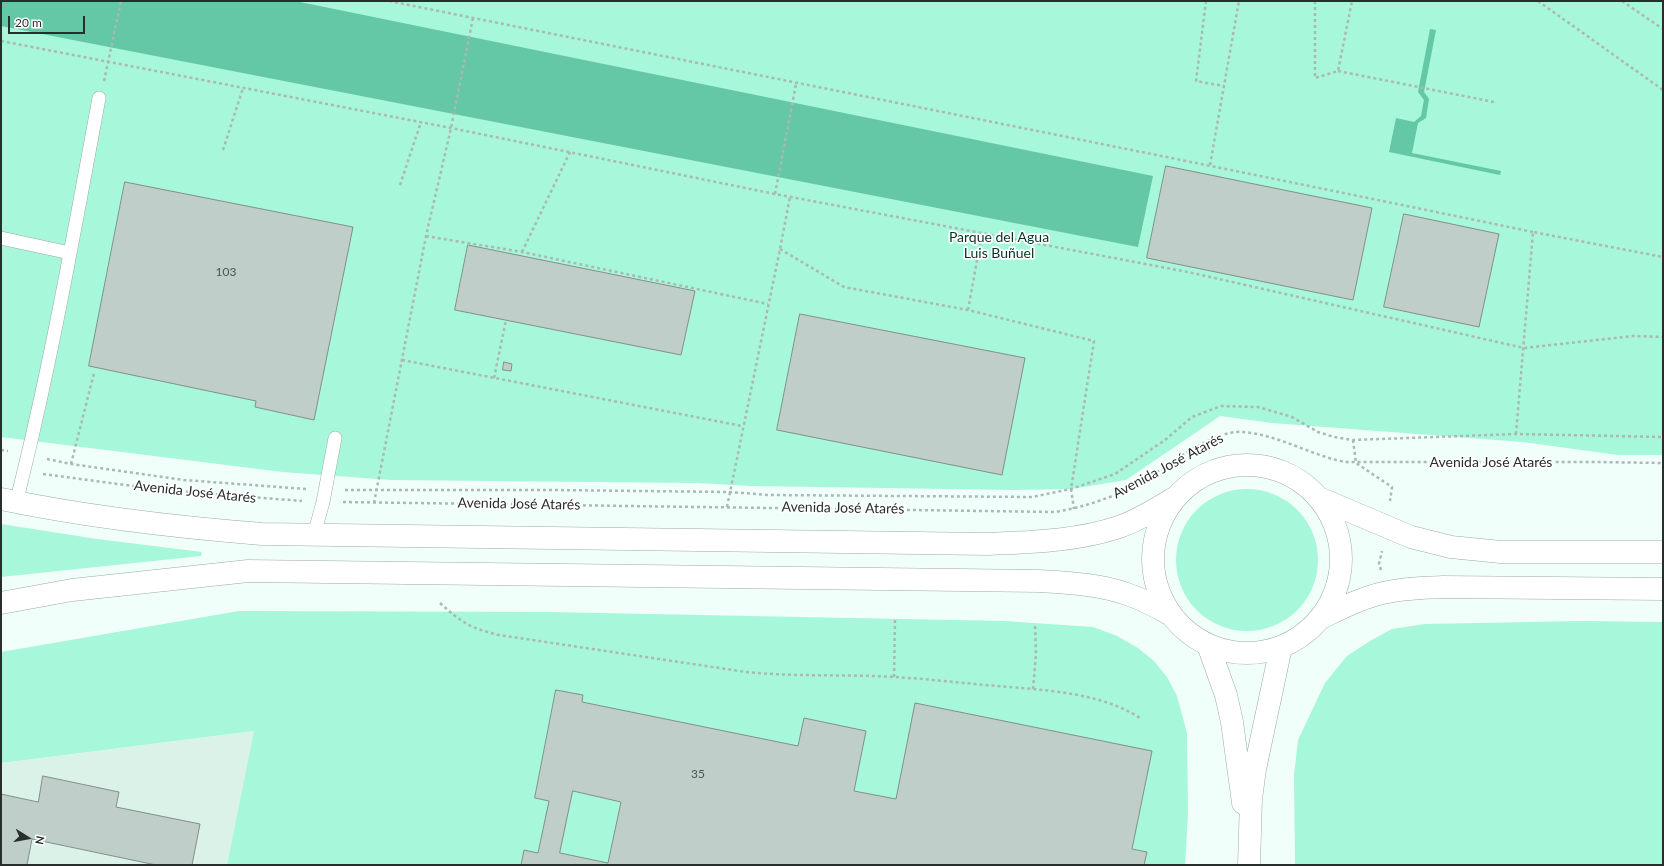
<!DOCTYPE html>
<meta charset="utf-8">
<style>
body{margin:0}
#map{position:relative;width:1664px;height:866px;overflow:hidden;background:#f0fff9;font-family:Lato,sans-serif}
canvas{display:block}
.frame{position:absolute;inset:0;border:2px solid #282e2c;pointer-events:none}
.north{position:absolute;left:8px;top:818px;width:40px;height:40px;-webkit-text-stroke:3px #fff;paint-order:stroke;rotate:101deg;font-size:11px;font-weight:700;line-height:16px;text-align:center;color:#282e2c}
.north::after{content:'';display:block;margin:auto;width:14px;height:18px;background:#282e2c;clip-path:polygon(50% 0,100% 100%,50% 72%,0 100%)}
.scale{position:absolute;left:8px;top:16px;width:77px;height:18px;box-sizing:border-box;border:2px solid #282e2c;border-top:0;padding-left:5px;font-size:12px;line-height:14px;white-space:nowrap;color:#282e2c;-webkit-text-stroke:3px #fff;paint-order:stroke}
</style>
<div id="map">
<canvas width="1664" height="866"></canvas>
<div class="frame"></div>
<div class="north">N</div>
<div class="scale">20 m</div>
</div>
<script>
const c = document.querySelector('canvas').getContext('2d');
c.lineJoin = 'round';
function fillPath(path, color) {
  c.fillStyle = color;
  c.fill(path, 'evenodd');
}
function strokePath(path, color, width, dash) {
  c.strokeStyle = color;
  c.lineWidth = width;
  c.lineCap = dash ? 'butt' : 'round';
  c.setLineDash(dash || []);
  c.stroke(path);
}
function write(font, color, halo, rows, align = 'center') {
  c.font = font + ' Lato,sans-serif';
  c.lineWidth = 3.5;
  c.setLineDash([]);
  c.textBaseline = 'middle';
  c.strokeStyle = halo;
  c.fillStyle = color;
  for (const [text, x, y, turn = 0] of rows) {
    c.save();
    c.translate(x, y);
    c.rotate((+turn || 0) * Math.PI / 180);
    c.textAlign = isNaN(turn) ? turn : align;
    if (halo) c.strokeText(text, 0, 0);
    c.fillText(text, 0, 0);
    c.restore();
  }
}
fillPath(new Path2D(`
 M255,731L227,865H1V763Z`), '#dbf2e9');
fillPath(new Path2D(`
 M1,1H1663V455H1618L1523,442L1272,423L1220,416L1126,480L1071,489L1014,490L752,486L697,483L391,480L283,472L1,437Z
 M1176 560a71 71 0 1 1 142 0a71 71 0 1 1-142 0Z
 M1,524L97,539L202,552L201,556L1,577Z
 M239,611L548,612L1004,621L1093,627L1117,636L1138,648L1154,661L1167,677L1177,696L1187,733L1188,814L1185,865H227L254,731L1,763V652Z
 M1581,621L1663,622V865H1295L1294,775L1298,740L1325,683L1347,656L1370,641L1392,629L1425,624Z`), '#a7f7da');
fillPath(new Path2D(`
 M1,1H295L1153,176L1138,247L1,26Z
 M1430,29L1436,30L1424,92L1429,99L1426,118L1418,123L1412,153L1501,171L1500,175L1389,152L1396,118L1414,122L1421,116L1424,100L1418,92Z`), '#64c7a6');
const building = new Path2D(`
 M1166,166L1372,208L1353,300L1147,258Z
 M125,182L353,227L314,420L255,407L256,401L89,366Z
 M1404,214L1499,234L1479,327L1384,307Z
 M468,245L695,291L681,355L455,310Z
 M800,314L1025,358L1002,475L777,430Z
 M504,362L512,364L511,371L503,370Z
 M556,690L583,695L582,702L798,746L804,718L866,731L854,791L896,799L915,703L1152,751L1132,849L1147,852L1144,865H521L524,850L538,853L549,801L535,798ZM573,791L621,802L608,863L560,853Z
 M43,776L119,792L116,807L200,824L192,865H156L32,839L27,865H1V794L38,802Z`);
fillPath(building, '#bfcec8');
strokePath(building, '#83908a', 1);
const service = new Path2D(`
 M1,238L70,253
 M16,503C50,369 74,233 99,98
 M314,535L323,502L335,438`);
const minor = new Path2D(`
 M1208,645L1226,695L1232,722L1243,803
 M1249,865L1251,799L1255,769L1281,647`);
const primary = new Path2D(`
 M1153 559a94 94 0 1 1 188 0a94 94 0 1 1-188 0Z
 M1319,498L1411,537L1451,547L1501,552H1663
 M1,499C87,517 174,527 262,534L988,544C1032,542 1077,541 1119,527C1139,520 1158,508 1176,497
 M1,603L72,590L248,571L1039,581C1069,583 1098,584 1127,594C1142,599 1157,607 1171,615
 M1321,618C1342,608 1365,596 1388,592C1406,588 1425,588 1443,587L1663,589`);
strokePath(service, '#9caaa4', 14);
strokePath(minor, '#9caaa4', 23);
strokePath(primary, '#9caaa4', 23);
strokePath(new Path2D(`
 M389,1C771,78 1152,153 1533,232
 M1206,1L1196,81L1224,86
 M1315,1V78L1338,71L1352,1
 M1538,1L1663,90
 M1622,1L1663,29
 M1,41L451,128L775,194L1188,272L1524,348L1633,336L1663,337
 M1338,71L1494,102
 M104,81L121,1
 M223,150L243,88
 M1210,165L1239,1
 M400,185L421,122
 M775,194L796,84
 M426,236L522,252L768,304
 M780,249L844,287L968,310L1094,341L1071,489L1074,509
 M522,252L570,152
 M968,310L982,233
 M402,360L742,426
 M494,378L506,320
 M1516,434L1533,232L1663,257
 M1353,440L1356,463L1392,487L1390,501
 M1,450L8,451
 M47,459L71,464L184,480L306,489
 M71,464L94,373
 M43,474L163,490L302,501
 M345,490H552L729,492L769,495L1032,497L1071,489L1115,474L1165,440L1192,417L1221,406L1258,407L1292,417L1318,432L1334,437L1353,440L1516,434L1663,437
 M343,502L1055,512C1084,507 1112,498 1138,484C1164,469 1213,429 1243,432C1279,435 1310,455 1345,462H1596L1663,463
 M374,503L426,236L451,128L473,18
 M727,507L780,249L790,197
 M1381,570L1379,564L1382,551
 M440,603C462,623 470,628 499,635L746,672C795,677 844,674 894,677C928,679 962,683 997,686C1043,690 1100,692 1140,718
 M894,677L895,619
 M1033,689L1036,654L1035,624`), '#acb8b3', 2.5, [3, 3]);
strokePath(service, '#fff', 13);
strokePath(minor, '#fff', 22);
strokePath(primary, '#fff', 22);
write('12px', '#4e5653', null, [
 ["103",226,272],
 ["35",698,774]
]);
write('14px', '#043326', '#fff', [
 ["Parque del Agua",999,237],
 ["Luis Buñuel",999,253]
]);
write('14px', '#282e2c', '#fff', [
 ["Avenida José Atarés",1491,462],
 ["Avenida José Atarés",1168,466,-28],
 ["Avenida José Atarés",195,492,6],
 ["Avenida José Atarés",519,504,1],
 ["Avenida José Atarés",843,508,1]
]);
</script>
